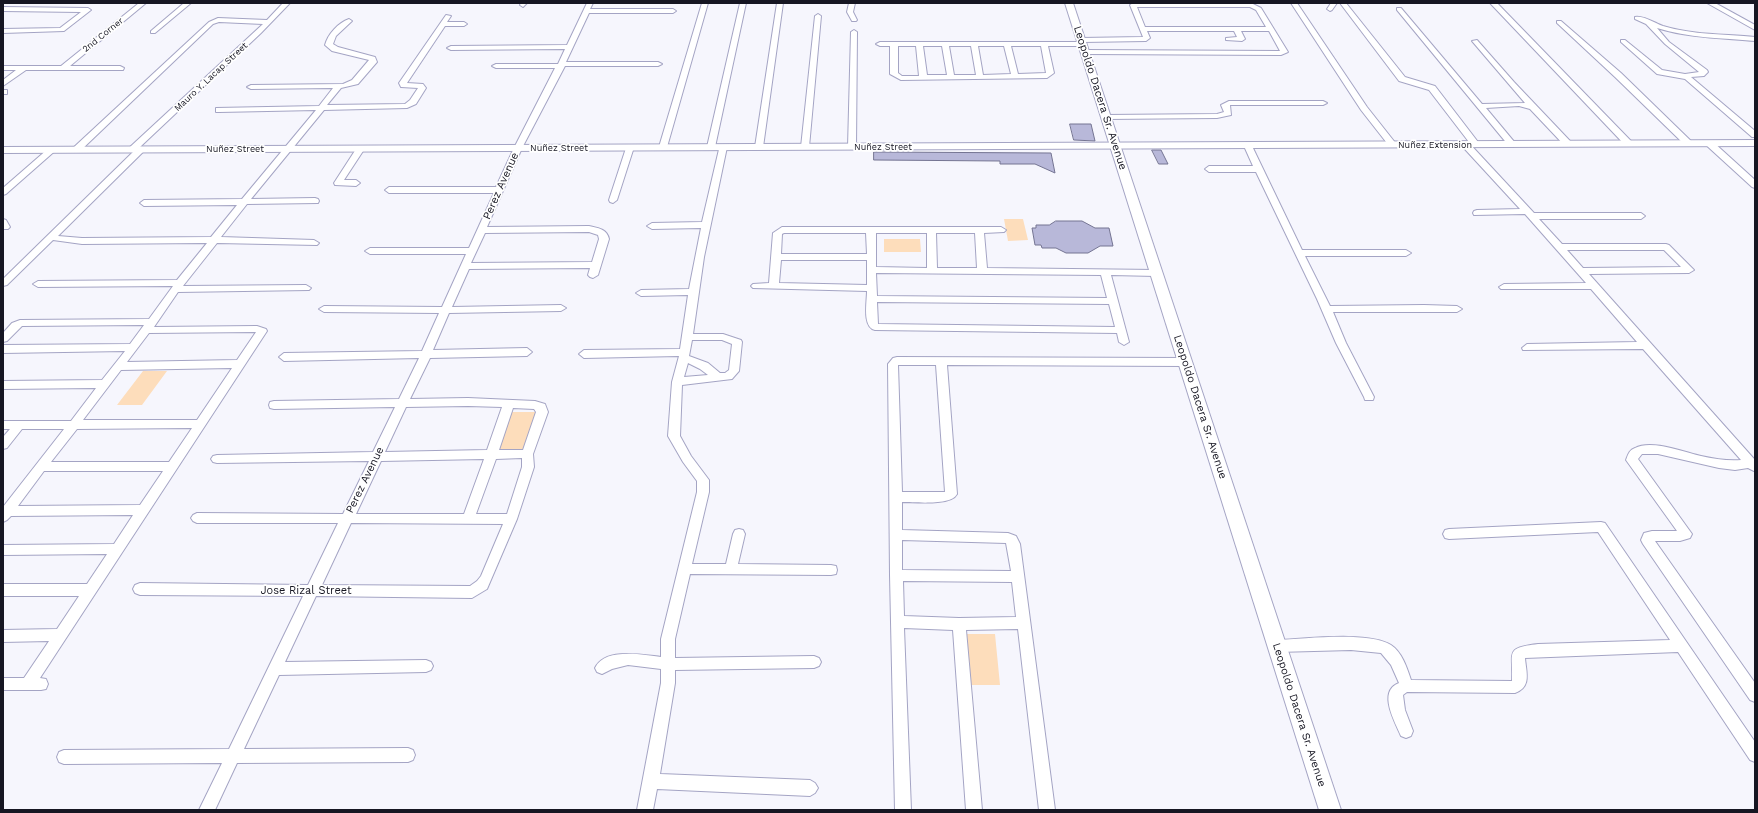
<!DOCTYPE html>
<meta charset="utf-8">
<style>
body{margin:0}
#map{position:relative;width:1758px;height:813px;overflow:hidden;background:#f6f6fd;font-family:"Work Sans",sans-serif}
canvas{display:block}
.frame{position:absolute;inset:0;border:4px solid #161622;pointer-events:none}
</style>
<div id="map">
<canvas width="1758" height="813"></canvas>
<div class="frame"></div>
</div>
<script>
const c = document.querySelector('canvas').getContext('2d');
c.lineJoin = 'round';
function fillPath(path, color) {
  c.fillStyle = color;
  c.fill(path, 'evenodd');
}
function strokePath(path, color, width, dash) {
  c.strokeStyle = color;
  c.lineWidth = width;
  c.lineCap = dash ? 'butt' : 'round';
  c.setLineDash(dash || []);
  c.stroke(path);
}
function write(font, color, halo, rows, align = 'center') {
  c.font = font + ' "Work Sans",sans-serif';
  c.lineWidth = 3.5;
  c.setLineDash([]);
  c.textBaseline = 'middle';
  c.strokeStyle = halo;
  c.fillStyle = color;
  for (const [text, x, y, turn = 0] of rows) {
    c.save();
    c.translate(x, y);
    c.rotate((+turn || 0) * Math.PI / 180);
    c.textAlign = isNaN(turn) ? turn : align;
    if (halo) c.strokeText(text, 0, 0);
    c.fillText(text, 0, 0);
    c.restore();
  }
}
fillPath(new Path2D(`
 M1004,219H1023L1028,240L1008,241Z
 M884,239H920L921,252H884Z
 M143,371H167L142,405H117Z
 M512,412H538L523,450H497Z
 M967,634H995L1000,685H970Z`), '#fdddbb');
const building = new Path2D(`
 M1070,124H1091L1095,141L1074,140Z
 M1152,150H1161L1168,164H1159Z
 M874,152L1051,153L1055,173L1035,164H1000V161L874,160Z
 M1056,221H1082L1095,228H1109L1113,246H1100L1088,253H1066L1056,248H1042L1041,245H1035L1032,228H1036V225H1049Z`);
fillPath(building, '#b8b8d9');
strokePath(building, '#747492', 1);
const minor = new Path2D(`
 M139,3H146L70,66H120L124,68L123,70H26L3,86V80L16,70H3V66H61Z
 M184,3H191L155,33H151V31Z
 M283,3H290L261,33L140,147H144V151L58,236L82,238L211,237L237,205L144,206L140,203L144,200L242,199L316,110L219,112H216V108L319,106L333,88L251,89L247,87L251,85L343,84L352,80L369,60L332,51L325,45C328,34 338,23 349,19L352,21L336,36L333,44L338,47L375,57L377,62L358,84L341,88L327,105L405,104L410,100L418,88L401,87L399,83L446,15L451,16L447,22H464L467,24L464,26H445L407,83L423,84L426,88L416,104L407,108L324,110L251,199L315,198L318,199L319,201L318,203L247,204L221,237L314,240L319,243L317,245L217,243L183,286L306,285L311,288L309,290L178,292L154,327L257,326L266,329L267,331L40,678L46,679L48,684L46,689L41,690H3V678H24L49,641L3,642V630L57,629L79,596H3V584H87L107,554L3,555V545L114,544L133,515L11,516L7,520L3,522V507L64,429H22L7,448L3,449V437L10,429H3V421H71L96,388L3,389V381L102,380L125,351L3,353V345L130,344L144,325L22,326L7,341L3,342V333L12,323L20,320L149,319L173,286L38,287L33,284L38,281L177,280L207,243L82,244L53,240L7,285L3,286V279L134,151H130V147L263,24L219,22L213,24L79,152H73V148L209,22L218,18L267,20ZM256,332L237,360L127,362L149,333ZM232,368L197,420H83L121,370ZM192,428L169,462H51L77,429ZM44,471H163L140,505L18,506Z
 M521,3H527L523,7L520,5Z
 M587,3H593L590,9H673L676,11L673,13H589L566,62H658L662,64L658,66H565L522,148L487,227L589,226C598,228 607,229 609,239L598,275L593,278L590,277L588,275L590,268L469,269L452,307L561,305L566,308L561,311L449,313L433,350L527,348L532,352L527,356L430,358L410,399L468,398L535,401L545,404L548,412L533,454L534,467L517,519L487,589L472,598L316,596L285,662L426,660L431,662L433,666L431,670L426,672L279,675L244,749L408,748L413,750L415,755L413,760L408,762L237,763L215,810H199L222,763L64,764L59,762L57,757L59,752L64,750L229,749L303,596L140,595L135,593L133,589L135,585L140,583L308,585L338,523H197L193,521L191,518L193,515L197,513L343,514L369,461L217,463L213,462L211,459L213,456L217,455L373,452L395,407L274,409L270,408L269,405L270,402L274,401L399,399L419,358L284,361L279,357L284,353L422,351L439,313L324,312L319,309L324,306L442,307L466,254H370L365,251L370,248H469L494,193H389L385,190L389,187H496L514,148L555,68H496L492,66L496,64H558L565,49L451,50L447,48L451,46L567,45ZM589,232L598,235L599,239L592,262L471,263L485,233ZM468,406L502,407L487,450L385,452L406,407ZM513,408L534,409L536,412L523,450H499ZM522,458V467L507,514H476L496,459ZM484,459L464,514H356L381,461ZM351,523L503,524L481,576L477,581L470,586L322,585Z
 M702,3H708L667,147L663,149H660L659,147Z
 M740,3H746L715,147L711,149L707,147Z
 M777,3H783L763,147L759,149L755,147Z
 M849,3H855L853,12L857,20L856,21H852L847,12Z
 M1133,3L1253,4L1261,8L1288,52L1281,55L1085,54L1081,52L1085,50L1280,51L1269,31H1241L1245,39L1242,41L1226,40V38L1237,37L1234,31H1147L1150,38L1146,41L1083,42L1086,44L1082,46H1048L1054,73L1047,78L901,80L890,74V46H880L876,44L880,42H1080L1078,40L1081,38L1143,37L1130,5ZM1137,7H1250L1256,10L1266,27H1145ZM898,46H916L919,76H902L898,73ZM923,46H942L947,75H927ZM949,46H971L976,75H954ZM978,46H1004L1011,74L983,75ZM1011,46H1041L1046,73L1018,74Z
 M1291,3H1297L1367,107L1397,145L1396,147H1390L1361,110Z
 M1331,3H1337L1332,10L1330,11L1327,9Z
 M1340,3H1346L1405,77L1435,86L1478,142V146H1472L1429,90L1399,81Z
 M1490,3H1497L1631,141V145H1625Z
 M1707,3H1715L1755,25V30Z
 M3,7L88,8L91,10L64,31L3,33V29L60,28L81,12L3,11Z
 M1397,8H1401L1482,104L1525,103L1472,41L1477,40L1514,82L1571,142V146H1565L1530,109L1519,106L1486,108L1516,144L1512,146H1509L1397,10Z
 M818,14L821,16L809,147L805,149L801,147L815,16Z
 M1635,17C1643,15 1655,23 1663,26C1693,35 1725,34 1755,37V41C1722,38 1688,38 1657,28L1669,42L1707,70L1708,72L1704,76L1691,77L1755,131V137H1752L1685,79L1657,74L1621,42V40H1625L1662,70L1685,74L1699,72L1665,44L1646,24L1635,19Z
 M1557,21H1561L1621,73L1691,141V145H1685L1615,77L1557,23Z
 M854,30L857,32L856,147L852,149L848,147L851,32Z
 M3,90H7V94H3Z
 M1229,101H1323L1327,103L1323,105H1230L1231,115L1217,118L1106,119L1102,117L1106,115L1217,114L1224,112L1221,105Z
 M1706,141H1712L1755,180V188L1752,187L1706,145Z
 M1462,142H1468L1534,213H1641L1645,216L1641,219H1539L1562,244H1666L1669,245L1694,270L1689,273L1589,274L1755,460L1754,471L1748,468L1735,470L1719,468L1658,454H1642L1638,459L1692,534L1690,538L1680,541H1655L1755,683V702L1750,700L1643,544L1641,540L1644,533L1652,531H1677L1626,460C1628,455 1629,450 1635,448C1651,439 1684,452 1701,456C1714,459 1728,461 1741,460L1643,349L1523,350L1522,348L1527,344L1637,342L1591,289H1501L1499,287L1504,284L1586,283L1525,214L1474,215L1473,213L1474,211L1477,210L1520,209L1462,146ZM1567,250H1664L1681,267L1583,268Z
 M1245,144H1248L1252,146L1302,250H1406L1411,253L1406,256H1305L1330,306L1424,305L1457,306L1462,309L1457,312H1333L1346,343L1374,397L1373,400H1365L1364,397L1336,343L1317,299L1256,172H1209L1205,169L1209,166H1253L1244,146Z
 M627,145H630L634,147L617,200L613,203L610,202L609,200Z
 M720,145H723L727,147L704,257L693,334H723L741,340L742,342L739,371L732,379L682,385L680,436L691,456L709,480V492L692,564H726L733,534L735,530L739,529L743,530L745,534L738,564L831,565L836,566L837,570L836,574L831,575L690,574L675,639V658L814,656L819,658L821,662L819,666L814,668L675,670V683L660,774L810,780L815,783L818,788L815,793L810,796L657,789L653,810H637L661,683V669L628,665L612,669L602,674L597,672L595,668C605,647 643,655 661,657V639L697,492V481L683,462L668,436L672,382L679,356L584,358L579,354L584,350L680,349L688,295L641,296L636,293L641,290L689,289L701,228L652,229L647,226L652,223L702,222ZM692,340H722L732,344L729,370L725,373H720L708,363L689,356ZM688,363L700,369L708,375L684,377Z
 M358,146H361L365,148L344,180H356L360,183L356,186L335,185L334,183Z
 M49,148H55L56,150L6,194L3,195V188Z
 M3,219L6,220L10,227L8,229H3Z
 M782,227H1001L1006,230L1004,232L984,233L987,268L1156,270L1161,273L1156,276L1111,275L1129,342L1124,345L1119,342L1117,333L875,330C862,327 867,302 867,291L753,288L751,286L753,284L769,283L773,233ZM784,233H866L867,254H781L782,234ZM876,233H927V268L876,267ZM936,233H975L977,268H937ZM781,260H867V285L779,283ZM876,273L1101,275L1107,298L877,296ZM877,302L1109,304L1115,327L878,324Z
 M897,357L1185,358L1189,359L1190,362L1189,365L1185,366L947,365L957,494C951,506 915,502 902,502V530L1008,533L1016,536L1020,544L1055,810H1039L1018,629L966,630L982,810H966L953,630L904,628L911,810H895L890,575L888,364L893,358ZM898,365H936L945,492H902ZM902,540L1006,543L1011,571L902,570ZM903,581L1012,582L1016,617L959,618L904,616Z
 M1601,522L1605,523L1755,742V762L1750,760L1678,652L1525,658C1526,672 1532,687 1515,693L1407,692L1403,695L1405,710L1413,731L1411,736L1406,738L1401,736C1395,722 1377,691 1399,683L1391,665L1381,653L1351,650L1277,652L1272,650L1270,646L1272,642L1277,640C1304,639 1369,631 1391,645C1402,652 1407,668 1411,680L1512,681C1514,653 1503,648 1538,644L1670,640L1598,532L1449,539L1445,538L1443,534L1445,530L1449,529Z`);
const tertiary = new Path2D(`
 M1755,140V146L3,153V147Z`);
const secondary = new Path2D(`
 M1065,3H1073L1341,810H1319Z`);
strokePath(minor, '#a4a4c4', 2);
strokePath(tertiary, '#a4a4c4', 2);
strokePath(secondary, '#a4a4c4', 2);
fillPath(minor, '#fff');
fillPath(tertiary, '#fff');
fillPath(secondary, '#fff');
write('9px', '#161622', '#fff', [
 ["2nd Corner",103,35,-39],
 ["Mauro Y. Lacap Street",211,77,-43],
 ["Nuñez Extension",1435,145],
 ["Nuñez Street",883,147],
 ["Nuñez Street",559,148],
 ["Nuñez Street",235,149]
]);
write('11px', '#161622', '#fff', [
 ["Leopoldo Dacera Sr. Avenue",1100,98,72],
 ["Perez Avenue",501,186,-66],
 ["Leopoldo Dacera Sr. Avenue",1200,407,72],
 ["Perez Avenue",365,480,-64],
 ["Jose Rizal Street",306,591],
 ["Leopoldo Dacera Sr. Avenue",1299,715,72]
]);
</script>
